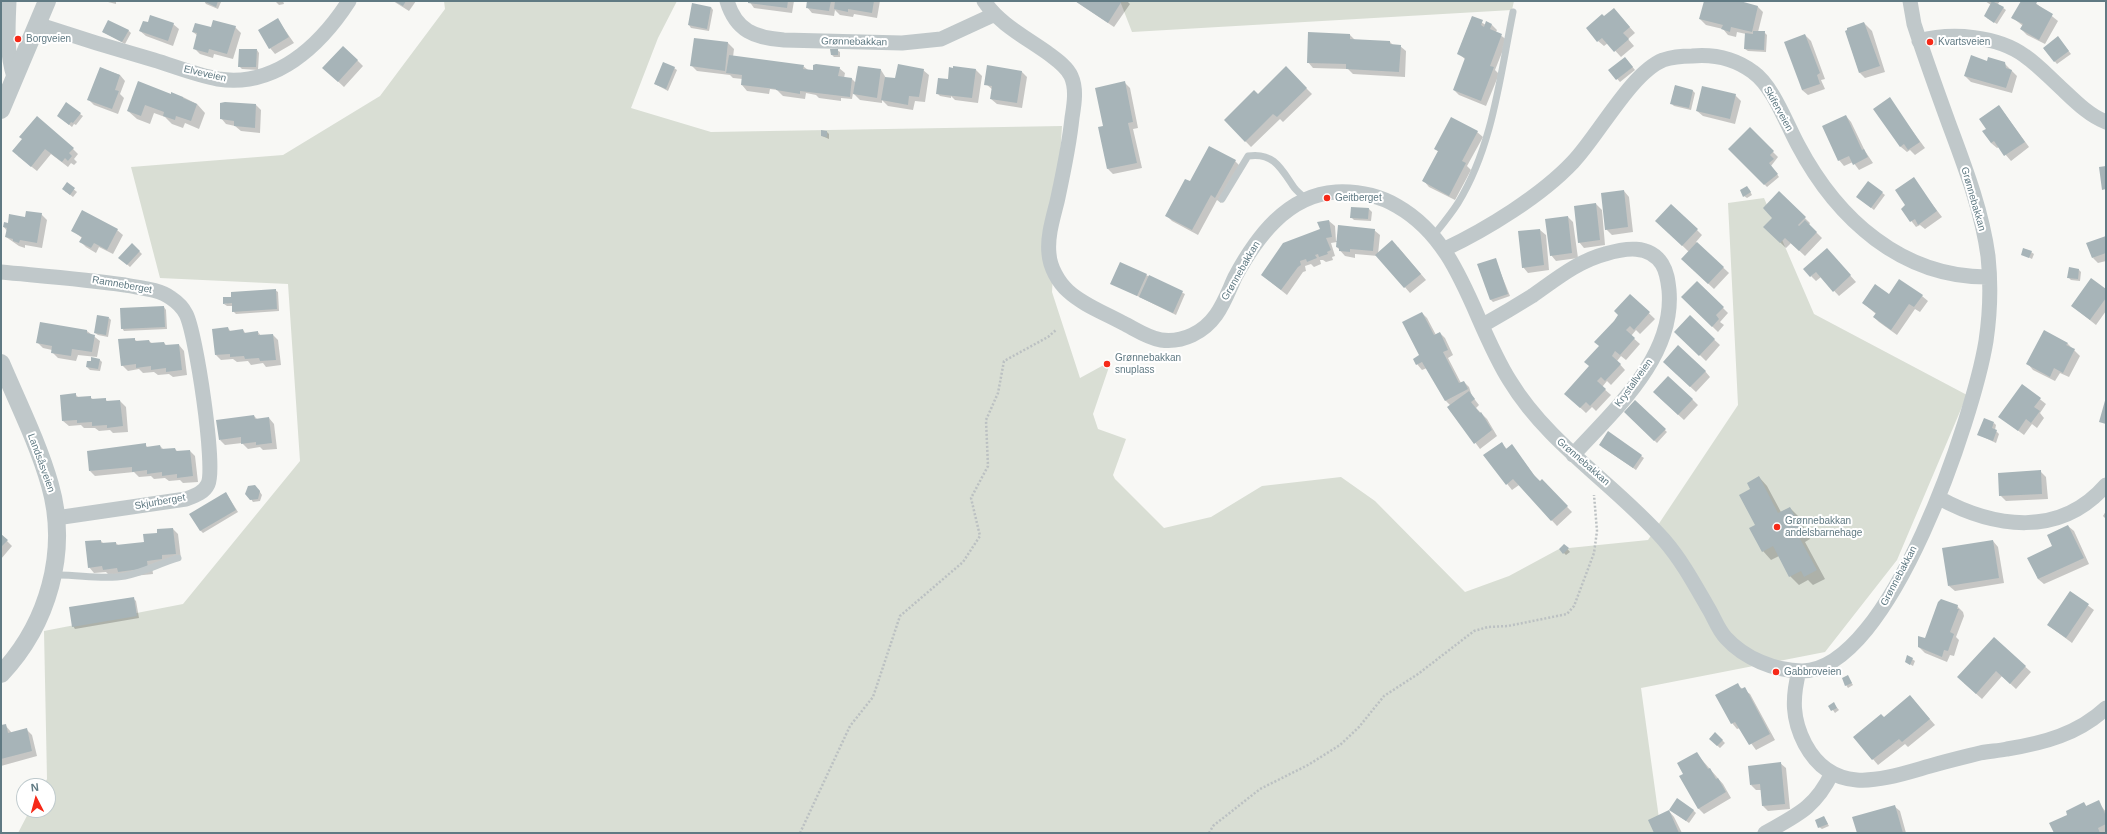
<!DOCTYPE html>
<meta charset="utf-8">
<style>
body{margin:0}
#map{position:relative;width:2107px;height:834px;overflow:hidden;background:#f8f8f5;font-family:Helvetica,sans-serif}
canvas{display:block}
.frame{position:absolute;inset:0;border:2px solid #607a83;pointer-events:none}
.north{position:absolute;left:16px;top:778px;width:40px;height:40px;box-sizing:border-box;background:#fff;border:1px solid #bfcacd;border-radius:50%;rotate:354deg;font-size:11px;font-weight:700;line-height:16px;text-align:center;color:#607a83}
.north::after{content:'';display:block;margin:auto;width:14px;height:18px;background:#f62918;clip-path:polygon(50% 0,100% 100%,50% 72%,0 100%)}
</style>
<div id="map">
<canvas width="2107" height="834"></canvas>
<div class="frame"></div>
<div class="north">N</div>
</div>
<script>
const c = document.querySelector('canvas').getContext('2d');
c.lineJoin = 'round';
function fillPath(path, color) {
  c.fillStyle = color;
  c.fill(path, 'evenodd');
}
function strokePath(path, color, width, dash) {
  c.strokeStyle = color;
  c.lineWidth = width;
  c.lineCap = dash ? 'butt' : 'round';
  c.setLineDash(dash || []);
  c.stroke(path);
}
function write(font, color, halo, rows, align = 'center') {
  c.font = font + ' Helvetica,sans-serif';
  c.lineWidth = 4;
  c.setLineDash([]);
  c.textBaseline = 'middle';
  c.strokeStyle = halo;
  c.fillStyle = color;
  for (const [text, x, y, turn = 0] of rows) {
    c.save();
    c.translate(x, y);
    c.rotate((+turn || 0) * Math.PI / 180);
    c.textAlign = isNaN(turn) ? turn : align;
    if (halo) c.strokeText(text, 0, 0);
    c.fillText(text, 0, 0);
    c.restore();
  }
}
fillPath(new Path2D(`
 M444,1H677L658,38L631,108L711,132L1062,126L1052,292L1080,378L1111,361L1093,414L1098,429L1126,439L1113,475L1115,479L1164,528L1211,517L1262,486L1341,477L1375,501L1465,592L1509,576L1559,549L1648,540L1738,405L1728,203L1764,198L1814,314L1967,395L1897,560L1825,652L1641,688L1661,833H18L30,810H48V786H43L47,779L44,631L183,604L300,461L288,284L160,278L131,167L283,155L380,96L445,9Z
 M1120,1H1514L1512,10L1132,32Z`), '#d9ded4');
fillPath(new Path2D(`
 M104,1H116V4Z
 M204,1H219L221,2L218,9L206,4Z
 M275,1H283L284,4L279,5Z
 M393,1H416L409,11Z
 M749,1H794L792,13L754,8Z
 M808,1H880L877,18L854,14L853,17L840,15L835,10L834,16L812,13L807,7Z
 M1075,1H1127L1130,4L1114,27Z
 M1705,1H1735L1758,7L1763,12L1758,32H1764L1767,35L1766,52L1748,51L1745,49L1746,34L1737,32L1736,37L1728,35L1723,29L1706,25L1700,19Z
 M1985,1H2000L1998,4L2006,10L1997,24L1987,18L1991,5Z
 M2022,1H2033L2058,21L2045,44L2027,35L2021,29L2023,26L2013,18Z
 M711,7L713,10L709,31L691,28L689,25Z
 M1619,15L1635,33L1628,39L1634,46L1621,57L1608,43L1604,46L1598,41L1604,18Z
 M1472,17L1486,25L1487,23L1492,25L1497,30L1496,32L1507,40L1495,70L1499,74L1486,106L1459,95L1454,90L1466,60L1458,53Z
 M278,20L294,43L275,54L270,48Z
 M1864,23L1872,31L1885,72L1865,78L1860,73Z
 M173,24L179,29L173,46L146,36L140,31Z
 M235,27L241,33L233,59L214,54L213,58L200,54L194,48L198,36L193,32L212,28Z
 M128,30L131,33L125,44L103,32Z
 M1350,35L1356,41L1390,42L1393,45L1400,46L1406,51L1405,77L1353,74L1348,69L1313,68L1308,62Z
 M1805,35L1811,41L1825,79L1821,80L1825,89L1808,95L1802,90Z
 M695,39L728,43L734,49L733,57L803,66L808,70L813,71L839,68L845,73L844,78L852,79L856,83L881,70L886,78L896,79L923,70L929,75L925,102L915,101L913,110L888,106L882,100V103L860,100L853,93L852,99L841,98V101L819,98L816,95L806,93L805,99L783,96L777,90L770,89L769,94L747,91L742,85L743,79L733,78L730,75L697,71L691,65Z
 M2060,40L2071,54L2057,64L2044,49Z
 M257,50L259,53L258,70L242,69L239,66Z
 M837,50L840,52V57H834L832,55Z
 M357,60L363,66L344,87L329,73Z
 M1627,60L1635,70L1620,82L1609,70Z
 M2004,63L2017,76L2012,93L1971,82L1965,76Z
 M954,67L976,70L982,76L978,103L955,100L951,96V98L940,96L937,93L948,80Z
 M101,68L120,75L125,81L120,94L124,98L118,114L94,105L89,100Z
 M674,68L677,70L668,91L655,84Z
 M1286,68L1312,94L1283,122L1280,119L1251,147L1225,120L1258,95Z
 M1021,71L1027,77L1022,108L997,104L991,99L993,90L986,84Z
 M1125,83L1130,88L1138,128L1133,129L1142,168L1113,174L1108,169L1104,127Z
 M1675,86L1693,91L1695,93L1691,110L1674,106L1671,103Z
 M171,95L183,97L197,104L205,113L199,129L185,123L183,128L172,124L165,117L154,113L150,124L137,119L128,111Z
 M1735,95L1741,101L1735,124L1703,116L1697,111Z
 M1889,99L1925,148L1915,155L1910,150L1907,152L1901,147L1874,109Z
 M256,105L261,110L260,133L241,131L235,126L226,124L221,118Z
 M1999,106L2029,147L2011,161L1999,147L1997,148L1991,143L1987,129Z
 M80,114L83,116L76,125L74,124L72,127L61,118Z
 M1846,116L1851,122L1865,151L1873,163L1859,170L1853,162L1844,166L1839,160Z
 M1750,129L1778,157L1771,166L1779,177L1767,187L1730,149Z
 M827,132L829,134V139L822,136Z
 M1477,132L1483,137L1467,166L1471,170L1455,200L1429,187L1424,181L1439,152L1435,149Z
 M23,139L73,149L78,154L74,159L77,162L74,165L71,163L68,167L51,154L37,171L18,156Z
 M1235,161L1241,167L1221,203L1217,200L1198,235L1172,221L1166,215L1191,182Z
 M1913,179L1942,217L1925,229L1920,225L1916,227L1902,209L1907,206Z
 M1868,182L1885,195L1874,210L1860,199Z
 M67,184L77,192L73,197L65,191Z
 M1749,189L1752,195L1747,198L1744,196Z
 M1624,191L1629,197L1633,232L1612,235L1606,229Z
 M1779,193L1810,223L1809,225L1822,238L1805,256L1791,243L1786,248L1764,227L1773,218Z
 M1596,204L1602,210L1605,245L1584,248L1579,242Z
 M1352,208L1369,209L1372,212L1371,221L1354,220L1351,217Z
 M41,214L47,220L42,248L25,245V248L19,246L6,237L7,231L4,227Z
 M1568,217L1573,222L1578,258L1556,261L1551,255Z
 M1329,221L1335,226L1336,241L1374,230L1380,235L1378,254L1398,247L1426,280L1410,293L1378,256L1355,254V258L1345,256L1337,247V242L1331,243L1335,256L1332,257L1333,260L1326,262L1323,260H1320L1321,264L1314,267L1311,264L1305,266L1306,271L1303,272L1287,295L1262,275L1322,229Z
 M1662,226L1697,230L1702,235L1696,242L1729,273L1714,289L1682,259L1689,252Z
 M72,230H117L123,235L113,254L99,247L96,253L86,247L81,242L82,238Z
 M1540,230L1546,235L1549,270L1528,273L1523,267Z
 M2106,237V261L2098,263L2093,258Z
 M132,244L142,254L130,267L120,258Z
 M2031,252L2034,254L2032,259L2022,254Z
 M1832,255L1856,282L1839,296L1821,277L1816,281L1811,276Z
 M1495,259L1510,296L1493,302L1491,300Z
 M2079,270L2081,272L2080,281L2071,280L2068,277Z
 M1146,275L1185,294L1176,315L1111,283Z
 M1697,282L1728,313L1720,322L1724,325L1718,332L1682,297Z
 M275,290L278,292L279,311L236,314L233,311V306H227L224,304Z
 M2106,290V311L2096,325L2072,306Z
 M1630,295L1655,319L1640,334L1636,330L1631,336L1640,344L1626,360L1621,356L1617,361L1625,370L1611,385L1607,381L1602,387L1611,395L1596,411L1592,407L1586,413L1571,399Z
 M1889,295L1922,296L1928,301L1920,312L1915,309L1897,335L1879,322L1874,317L1876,314L1863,303Z
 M164,307L166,310L167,329L124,331L122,328Z
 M1422,313L1427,318L1436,335L1440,333L1445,338L1453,355L1448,358L1461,383L1464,382L1469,387L1472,396L1479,405L1476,408L1487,419L1497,436L1480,449L1449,407L1451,406L1446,401L1427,368L1422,370L1417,364L1420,356Z
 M1690,317L1720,345L1706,361L1676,332Z
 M109,318L111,320L108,337L98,335L95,333Z
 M228,328L231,332L243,330L246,334L258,332L261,336L273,335L278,340L281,365L266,367L263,363L251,365L248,361L237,362L233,359L221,360L216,355Z
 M87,331L100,341L97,357L78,355L76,361L58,358L52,352V350L43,348L37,342Z
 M134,339L138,342L149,341L153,344L164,343L167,346L179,345L184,351L187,375L173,377L169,374L158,375L154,372L143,373L139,369L128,371L122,365Z
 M2067,343L2080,356L2069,377L2060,373L2055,381L2033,370L2028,364Z
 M99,359L102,362L100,371L90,370L87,367Z
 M1669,367L1705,371L1710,377L1696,392Z
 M2022,385L2046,404L2040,413L2044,418L2037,428L2032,424L2024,435L2000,417Z
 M75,394L79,398L90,397L94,400L105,399L108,402L120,401L126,407L128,432L113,433L110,430L99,431L95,428H84L81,425L69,426L63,421Z
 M1660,398L1692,399L1698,405L1684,420Z
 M1635,402L1667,432L1657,443L1625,412Z
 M254,416L258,420L269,418L274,424L277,449L263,450L260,447L248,449L242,443L225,445L220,440Z
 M1994,423L1996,425L1995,430L1999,434L1996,443L1979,435Z
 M1608,433L1644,458L1636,470L1602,447Z
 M1501,443L1507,449L1512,446L1540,483L1542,481L1572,512L1557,526L1519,485L1512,490L1485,456Z
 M145,444L148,448L160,446L164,450L175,449L178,452L190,451L195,456L198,482L183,483L180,480L169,481L165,478L154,479L151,476L139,477L134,472L95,476L90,471Z
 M2041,472L2046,477L2048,499L2006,501L2000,495Z
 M1759,477L1767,486L1781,512L1790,508L1798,516L1810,539L1805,542L1825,579L1813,585L1808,580L1799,585L1790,576L1779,556L1771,560L1763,551L1756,525Z
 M258,489L262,495L260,501L253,502L251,499Z
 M226,493L238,512L203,533L200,530Z
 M2106,511V519L2103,516Z
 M2068,526L2074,531L2089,564L2044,584L2038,579L2029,558L2053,546Z
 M173,529L178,534L181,559L152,566L153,574L124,577L109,575L106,572L94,573L89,567L101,541L104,544L116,543L119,546L145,543L159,534Z
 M1,535L12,546L1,559Z
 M1993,541L1998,547L2004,583L1955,591L1949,586Z
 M1564,545L1570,552L1566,555L1560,549Z
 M2070,592L2094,610L2072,643L2048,625Z
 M133,598L136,601L139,618L75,629L73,626Z
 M1957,606L1963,612L1964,616L1956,637L1959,640L1954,656L1950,655L1947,662L1925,653L1919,647Z
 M1994,638L2031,672L2016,689L2002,676L1982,699L1964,683Z
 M1912,659L1915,661L1913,666L1906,662Z
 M1848,677L1853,685L1848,688L1846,685Z
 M1737,685L1750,694L1775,740L1756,750L1740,728L1737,729L1732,723Z
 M1910,696L1935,725L1908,747L1905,744L1878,765L1854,737L1884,718Z
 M1834,704L1839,710L1835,713L1830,706Z
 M5,725L12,733L26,729L32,735L37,756L1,766V726Z
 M1715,733L1725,743L1720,748L1710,739Z
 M1696,753L1723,784L1731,798L1704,814L1698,808L1685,774Z
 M1780,763L1786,768L1790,809L1768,811L1763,806L1761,790H1756L1751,785Z
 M2098,802L2106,812V832L2055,833L2069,815L2084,803L2087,807Z
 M1894,806L1900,811L1906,833H1858Z
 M1693,810L1696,813L1689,823L1673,812Z
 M1669,811L1674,817L1682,833H1655Z
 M1824,817L1829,826L1822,829L1819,827Z`), '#0003');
fillPath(new Path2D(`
 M203,1H218L216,7Z
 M394,1H406L403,6Z
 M748,1H788L787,8L748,3Z
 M807,1H831L829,11L806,8Z
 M835,1H874L872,13L848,9V12L834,9Z
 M1075,1H1122L1108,23Z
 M1704,1H1740L1758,6L1752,32L1731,27L1730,32L1721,29L1723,25L1699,19Z
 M1992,1L2004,7L1994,23L1984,16Z
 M2021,1H2035L2037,2L2036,4L2053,14L2039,40L2020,29L2023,24L2011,18Z
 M692,3L711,7L707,29L688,25Z
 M1614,8L1630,27L1623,33L1629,39L1614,52L1602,38L1597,42L1586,28L1602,14L1604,16Z
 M150,15L174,23L168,41L139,31L143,21L148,22Z
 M1472,16L1483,20L1481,25L1484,27L1486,21L1492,24L1490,29L1502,34L1490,66L1494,67L1481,101L1453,90L1465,58L1457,54Z
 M278,18L289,37L269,49L258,30Z
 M108,20L129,30L122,42L102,32Z
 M213,20L236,26L227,54L209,49L208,53L193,49L197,33L192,32L195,23L211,27Z
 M1864,22L1880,66L1859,73L1845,31L1847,30V28Z
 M1753,31H1765L1764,50L1744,49L1745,33L1753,34Z
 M1308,32L1350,34V39L1390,41V44L1401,45L1399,72L1346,69V64L1307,63Z
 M1805,34L1820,73L1817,75L1820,84L1802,90L1784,42Z
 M2058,36L2069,51L2054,62L2043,48Z
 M694,38L728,42L725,71L690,66Z
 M343,46L358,60L338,82L322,68Z
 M239,49H257L256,67H238Z
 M830,49H838V55H831Z
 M729,55L804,65L803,69L813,70V65L816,64L840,67L838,76L852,78L850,97L800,91V94L776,90V89L741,85L742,75L726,73Z
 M1971,55L1987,61L1988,57L2005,62L2006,68L2012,70L2006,88L1964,76Z
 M1625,57L1633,67L1616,80L1608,70Z
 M663,62L675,67L666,89L654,84Z
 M898,64L924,69L919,97L909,96L908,105L881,100L885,77L895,78Z
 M987,65L1022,71L1017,103L990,99L992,86L984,85Z
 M858,66L881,69L877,98L853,94Z
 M953,66L976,69L972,98L936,94L938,78L948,79L949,67L953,68Z
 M1286,66L1307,88L1277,117L1273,114L1245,142L1224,120L1254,90L1258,94Z
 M100,67L120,75L115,90L119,91L112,109L87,100Z
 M138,81L171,94V92L183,97V98L197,104L191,121L176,116L175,120L163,116L164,112L145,105L141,116L127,111Z
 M1125,81L1133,122L1128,123L1137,163L1107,169L1098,127L1103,126L1095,88Z
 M1675,85L1693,90L1689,108L1670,104Z
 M1702,86L1736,94L1730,119L1696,111Z
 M1890,97L1920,142L1908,150L1904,144L1900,147L1873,109Z
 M66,102L81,113L73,123L71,122L69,125L57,116Z
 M225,102L256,104L255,128L234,126V121L220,119V103Z
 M1999,105L2025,142L2004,156L1994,141L1991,143L1982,131L1986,129L1979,119Z
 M1846,115L1862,150L1864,149L1868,157L1853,165L1849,156L1838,161L1822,126Z
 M37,116L74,148L69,153L72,156L68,161L65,158L62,162L45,149L31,167L12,151L22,139L19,137Z
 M1451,117L1478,131L1462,161L1466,163L1449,196L1422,181L1438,151L1434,149Z
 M1750,127L1774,151L1770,155L1774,159L1769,163L1778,174L1764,185L1728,149Z
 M821,130L827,131V137L821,136Z
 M1209,146L1236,160L1215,198L1211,195L1192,230L1165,216L1185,179L1190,181Z
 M2106,166V189L2102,190L2099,167Z
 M1914,177L1937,211L1918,225L1915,219L1910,222L1901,209L1905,205L1895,190Z
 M1868,181L1883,192L1871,208L1856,197Z
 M67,182L75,188L70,195L62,189Z
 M1747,186L1751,192L1743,197L1740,190Z
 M1624,190L1628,227L1605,230L1601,193Z
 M1779,191L1806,217L1798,225L1799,226L1805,220L1817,232L1799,251L1785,238L1780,243L1763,227L1772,218L1763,208Z
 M1596,203L1600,240L1578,243L1574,206Z
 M1671,204L1698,229L1682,246L1655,221Z
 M1351,207L1369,208L1368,219L1350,218Z
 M82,210L118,229L107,250L94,243L91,248L79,242L82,237L71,231Z
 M26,211L42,213L37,243L20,240L19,243L13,241V239L5,237L7,228L3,227L4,222L8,223L9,214L25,217Z
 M1568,216L1572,253L1550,256L1545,219Z
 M1329,220L1332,237L1326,238L1331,250L1327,252L1328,254L1319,257L1318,254L1315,255L1317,258L1307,262L1306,259L1300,261L1301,265L1298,267L1281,290L1261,275L1283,243L1320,229L1317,222Z
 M1338,225L1375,229L1373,251L1350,249V252L1339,251V248L1336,247Z
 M1540,229L1544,265L1522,268L1518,231Z
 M2106,236V253L2092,258L2086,243Z
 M1392,240L1421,274L1404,288L1375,255Z
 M1697,242L1724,267L1708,284L1681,259Z
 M132,243L140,251L127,265L118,258Z
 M1827,248L1851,275L1833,292L1816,272L1810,277L1803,269Z
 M2023,248L2032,251L2029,258L2021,255Z
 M1496,258L1508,294L1490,300L1477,264Z
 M1120,262L1147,274L1137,296L1110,284Z
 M2069,267L2079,269L2078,279L2067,278Z
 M1149,275L1183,291L1173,313L1139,297Z
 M2091,278L2106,289V298L2090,320L2071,306Z
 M1899,279L1923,295L1914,307L1909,304L1891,330L1873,317L1876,313L1862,303L1875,284L1889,294Z
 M1697,281L1724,307L1716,315L1719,319L1712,327L1681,297Z
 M276,289L277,309L232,312V303L223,304V297H231V292Z
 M1630,294L1650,312L1634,330L1630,326L1626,330L1635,338L1620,355L1615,351L1612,356L1621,364L1605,381L1601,377L1597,381L1606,389L1590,406L1586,402L1580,408L1564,394L1589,366L1584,362L1599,346L1594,342L1614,321L1618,315L1614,311Z
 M164,306L165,327L121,329L120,308Z
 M1422,312L1434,335L1440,332L1448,350L1443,352L1459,383L1464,381L1468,389L1445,401L1422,362L1416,365L1413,359L1419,355L1402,322Z
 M97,315L109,317L106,335L94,333Z
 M1690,315L1715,339L1699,356L1674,332Z
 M40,322L87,330V333L95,335L92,352L72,349L71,356L51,353L52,346L36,343Z
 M228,327L229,331L243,329L244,333L258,331V335L273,334L276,360L260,361L259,358L245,359L244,356L230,357V354L215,355L212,329Z
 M2044,330L2068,343L2066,345L2075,349L2063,373L2054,368L2050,377L2026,364Z
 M135,338V341L149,340L150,343L164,342L165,345L179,344L182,370L166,372V368L151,370V366L136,368V364L121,366L118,339Z
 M1678,345L1706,371L1690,387L1663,362Z
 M91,357L100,359L98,369L86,367L87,361H91Z
 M1668,376L1693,399L1678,415L1653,392Z
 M2022,384L2041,398L2034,407L2040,411L2031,423L2026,419L2018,431L1998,417Z
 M1469,391L1475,399L1471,402L1480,413L1481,412L1492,430L1474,444L1447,407Z
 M76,393V397L91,396V399L106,398V401L120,400L123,426L107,428V425L92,426V422L77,423V420L62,421L60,395Z
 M2106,397V424L2099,422Z
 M1635,400L1666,429L1654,441L1624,412Z
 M254,415L255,419L269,417L272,443L256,445V442L241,444V437L219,440L216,420Z
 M1984,418L1994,422L1992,428L1997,430L1993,441L1977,435Z
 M1608,431L1642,455L1633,468L1599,445Z
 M1502,442L1506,449L1512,444L1534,475L1540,481L1542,479L1568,506L1551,521L1513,479L1506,485L1483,455Z
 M146,443V447L160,445L161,449L175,448L176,451L190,450L193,476L177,478V474L162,476V472L147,474V470L132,472V467L89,471L87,451Z
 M2041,470L2042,494L1999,496L1998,473Z
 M1759,476L1778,513L1790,507L1802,530L1797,533L1817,570L1804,577L1801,571L1789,577L1773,546L1762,552L1749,528L1755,525L1739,495L1750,489L1747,483Z
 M255,485L260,491L258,499L250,500L245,494L248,486Z
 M226,492L236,510L200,531L189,514Z
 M2068,525L2084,558L2038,579L2027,558L2052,546L2047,535Z
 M173,528L176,554L162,555V559L147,561L148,568L118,572L117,568L103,570L102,566L88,568L85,541L101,540V543L116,542V545L144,542L143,534L157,533V529Z
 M1,534L8,540L1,547Z
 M1993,540L1999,578L1948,586L1942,548Z
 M1564,544L1569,548L1563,554L1559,549Z
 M2070,591L2089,604L2066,638L2047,625Z
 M134,597L137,616L72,627L69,607Z
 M1941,599L1958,605L1957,609H1959L1950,632L1954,634L1948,651L1944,650L1942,657L1918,647V636L1925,638L1938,602Z
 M1994,637L2026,666L2010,684L1996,671L1976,694L1957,677Z
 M1907,655L1913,658L1910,665L1905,662Z
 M1848,675L1852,683L1845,686L1842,678Z
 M1738,683L1741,689L1745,687L1770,734L1749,745L1735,722L1731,724L1715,695Z
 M1910,695L1930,719L1902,742L1899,739L1872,760L1853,737L1881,714L1884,717Z
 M1834,702L1837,708L1831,711L1828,706Z
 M6,724L8,733L27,728L32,751L1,759V725Z
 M1715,732L1723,740L1717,746L1709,739Z
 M1697,752L1708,769L1710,768L1716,779L1718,778L1726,792L1698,809L1679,776L1683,774L1677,763Z
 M1781,762L1785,804L1762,806L1760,784L1750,785L1748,766Z
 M1677,798L1694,810L1686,821L1669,810Z
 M2099,800L2106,816V824L2098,828L2100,833H2054L2049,823L2067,815L2066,811L2084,802L2086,806Z
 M1895,805L1903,833H1857L1852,817Z
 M1669,810L1679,833H1654L1648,820Z
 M1824,816L1828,824L1818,828L1815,820Z`), '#a7b4b8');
strokePath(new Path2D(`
 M800,833L850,726L873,697L900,616L963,562L980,536L971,498L988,466L986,420L998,393L1004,361L1048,337L1056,330
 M1209,833L1213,826L1260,789L1308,765L1340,745L1359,727L1384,696L1418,674L1474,631L1488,627L1508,626L1567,614L1574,606L1594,553L1597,531L1594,495`), '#bbc0c2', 2.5, [2, 2]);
strokePath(new Path2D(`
 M1222,199L1248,156C1273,152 1281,168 1293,186C1296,191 1302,195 1306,199
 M1434,235C1442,225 1451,214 1458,203C1493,146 1500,76 1513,12
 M53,575C77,574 101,580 125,576C143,573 160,563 178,558`), '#c0c8ca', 7);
strokePath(new Path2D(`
 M9,1C8,27 6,52 14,77
 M727,1C736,31 755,38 784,40L902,43L941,39L993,15
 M984,1C999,24 1027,38 1049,54C1057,60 1067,67 1071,76C1077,89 1074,105 1072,118C1069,147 1063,174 1057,202C1053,218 1047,237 1049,254C1050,267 1058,282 1068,291C1083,305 1105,313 1123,323C1135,329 1148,338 1161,340C1183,343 1204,332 1216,315C1224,304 1229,290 1235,277C1256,238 1287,195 1336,192C1357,191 1378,195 1397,206C1462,243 1472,321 1510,381C1549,445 1615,484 1664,540C1683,562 1696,587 1710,611C1715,620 1719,631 1726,638C1744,658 1775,671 1802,671C1891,670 1974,414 1986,341C1990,314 1991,284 1988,256C1982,211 1965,167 1949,124C1937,91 1925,58 1914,24L1910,1
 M37,24C76,37 115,49 154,60C174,66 196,75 218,79C275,88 320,46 349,1
 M1919,41C1952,32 1998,36 2025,56C2038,65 2049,77 2060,87C2074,100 2088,115 2106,122
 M1445,249C1487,229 1541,196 1573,162C1598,136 1631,73 1663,60C1672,57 1682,56 1692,56C1714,54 1734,58 1753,72C1773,86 1786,123 1798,145C1837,219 1902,278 1989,277
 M1,272C43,276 84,279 125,285C140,288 159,289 171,298C177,302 183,308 186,314C196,333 216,467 208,484C204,493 194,496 186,499L56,518
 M1483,325C1499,316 1516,306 1532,296C1555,280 1578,261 1605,254C1625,248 1649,244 1662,264C1667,272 1668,281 1669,290C1675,357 1614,410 1573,455
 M1939,498C1994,528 2060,538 2106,485
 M1799,671C1792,698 1792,719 1805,744C1834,798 1884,779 1930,766C1947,761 1964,757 1980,753C1989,751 1998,751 2007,749C2044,743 2078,734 2106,708
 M1765,833C1797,815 1815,808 1832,773`), '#c0c8ca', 15);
strokePath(new Path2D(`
 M1,110L47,1
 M1,363C18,403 38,443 50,485C69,552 48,624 1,674`), '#c0c8ca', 18);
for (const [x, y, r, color] of [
 [18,39,4,"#f62918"],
 [1930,42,4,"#f62918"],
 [1327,198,4,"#f62918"],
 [1107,364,4,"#f62918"],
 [1777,527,4,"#f62918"],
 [1776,672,4,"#f62918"]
]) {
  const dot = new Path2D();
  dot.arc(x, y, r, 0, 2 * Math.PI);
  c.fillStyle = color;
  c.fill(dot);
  strokePath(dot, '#fff', 1.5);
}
write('10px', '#607a83', '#fff', [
 ["Borgveien",26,39],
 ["Kvartsveien",1938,42],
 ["Geitberget",1335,198],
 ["Grønnebakkan",1115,358],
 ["snuplass",1115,370],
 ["Grønnebakkan",1785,521],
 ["andelsbarnehage",1785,533],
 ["Gabbroveien",1784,672]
], 'left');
write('10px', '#607a83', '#fff', [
 ["Grønnebakkan",854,42,1],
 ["Elveveien",205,74,13],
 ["Skiferveien",1778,109,61],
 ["Grønnebakkan",1973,199,74],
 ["Grønnebakkan",1241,271,-60],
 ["Ramneberget",122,285,10],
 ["Krystallveien",1634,383,-54],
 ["Grønnebakkan",1583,462,41],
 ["Landsåsveien",41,463,70],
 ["Skjurberget",160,502,-10],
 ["Grønnebakkan",1899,576,-62]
]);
</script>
